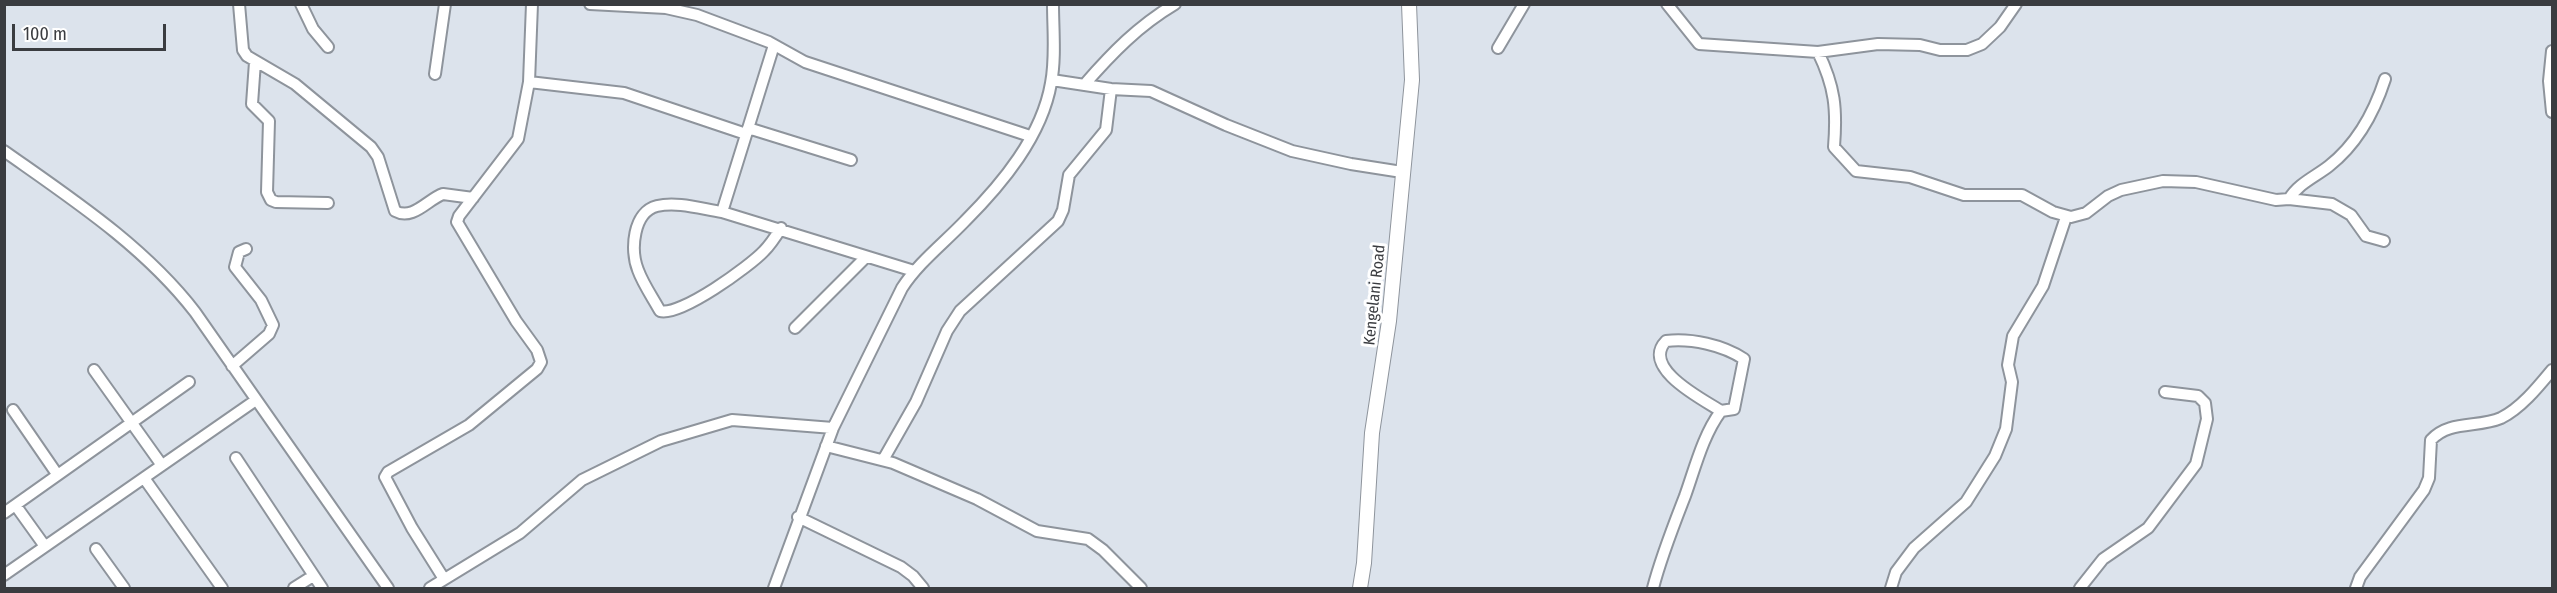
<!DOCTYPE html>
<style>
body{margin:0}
#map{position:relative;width:2557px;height:593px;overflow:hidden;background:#dce3ec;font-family:"Fira Sans Condensed",sans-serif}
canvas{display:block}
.frame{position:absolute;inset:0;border:6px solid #3a3c40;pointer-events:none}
.scale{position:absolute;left:12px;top:24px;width:154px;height:27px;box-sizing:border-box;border:3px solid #3a3c40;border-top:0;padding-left:8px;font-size:18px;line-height:21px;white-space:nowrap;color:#3a3c40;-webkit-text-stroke:4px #fff;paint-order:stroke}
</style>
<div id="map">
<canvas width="2557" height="593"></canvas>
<div class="frame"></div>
<div class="scale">100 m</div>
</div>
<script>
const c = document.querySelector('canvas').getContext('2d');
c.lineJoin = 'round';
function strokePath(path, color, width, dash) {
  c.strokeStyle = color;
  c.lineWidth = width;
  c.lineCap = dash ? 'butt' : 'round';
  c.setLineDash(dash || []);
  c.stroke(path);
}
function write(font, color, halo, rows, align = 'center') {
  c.font = font + ' "Fira Sans Condensed",sans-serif';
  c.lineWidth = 6;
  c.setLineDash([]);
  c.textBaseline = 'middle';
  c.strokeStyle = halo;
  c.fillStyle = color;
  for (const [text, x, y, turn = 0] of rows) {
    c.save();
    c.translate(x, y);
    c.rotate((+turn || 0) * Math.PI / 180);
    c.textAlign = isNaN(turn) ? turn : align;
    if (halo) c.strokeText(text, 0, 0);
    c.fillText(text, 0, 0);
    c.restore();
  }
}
const minor = new Path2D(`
 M239,4L243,50L247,56L295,84L371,147L378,157L395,211C413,221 428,199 443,194L473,198
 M301,4L313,29L328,47
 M590,4L666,8L697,15L769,42L805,62L1030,136
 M1667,4L1699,44L1818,52L1878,44L1920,45L1940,50H1967L1982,44L2000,27L2016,4
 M774,45L722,212L914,271
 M1498,48L1524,4
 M2552,51L2549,81L2552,112
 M1818,52C1835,87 1837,109 1834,147L1856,171L1910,177L1964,195H2022L2053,212L2071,217L2086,213L2108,196L2121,190L2163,181L2196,182L2276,200L2289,199L2332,204L2351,215L2366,236L2384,241
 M255,62L252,104L269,121L267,192L271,200L276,202L328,203
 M435,74L445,4
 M1052,80L1111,89L1151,91L1226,125L1292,151L1351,164L1402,172
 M529,82L624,93L746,134
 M1084,85C1112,53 1138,26 1175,4
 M748,128L851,160
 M4,151C72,199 144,246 195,312L388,588
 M2289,199C2299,183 2315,177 2329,166C2357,144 2374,113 2385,79
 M722,212C702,209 677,201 657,206C633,212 630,250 638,270C643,284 653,298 660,311C680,317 750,266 764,251C771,244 776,236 781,228
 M795,328L866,257
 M1666,341C1691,338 1723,345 1744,359L1734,409L1721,411C1704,400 1640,368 1666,341Z
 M232,366L269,334L273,325L261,300L235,267L239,252L246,249
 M94,370L161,464
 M13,410L57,474
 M826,446L893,463L977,499L1037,531L1088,539L1103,550L1141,588
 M236,458L322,588
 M883,460L916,402L947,331L960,311L1058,221L1063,210L1069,175L1106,130L1111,89
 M144,478L222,588
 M16,506L44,545
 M4,513L189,382
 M798,517L901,567L913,576L923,588
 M96,549L124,588
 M4,575L256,400
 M444,579L412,528L385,477L388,472L469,425L537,369L541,362L537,350L516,321L457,222L459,216L518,139L529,82L532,4
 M294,588L313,576
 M430,588L520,533L582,480L661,441L732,420L833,428
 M774,588L833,428L902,288C918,263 944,243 965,221C1002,184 1042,136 1051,83C1056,58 1053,30 1053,4
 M1653,588C1661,557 1673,527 1685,496C1695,468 1703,435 1721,411
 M1891,588L1896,572L1914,548L1966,502L1995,456L2006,429L2012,382L2008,365L2013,336L2043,286L2066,217
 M2080,588L2103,559L2148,528L2196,464L2207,419L2205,403L2198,396L2165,392
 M2356,588L2360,577L2424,490L2429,478L2431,440C2449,420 2478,428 2501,418C2521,408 2538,387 2552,370`);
const secondary = new Path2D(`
 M1360,588L1364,563L1372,433L1389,321L1412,80L1409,4`);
strokePath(minor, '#8e949c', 14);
strokePath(secondary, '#8e949c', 16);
strokePath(minor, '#fff', 10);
strokePath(secondary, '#fff', 14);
write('16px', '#3a3c40', '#fff', [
 ["Kengelani Road",1375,295,-84]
]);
</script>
